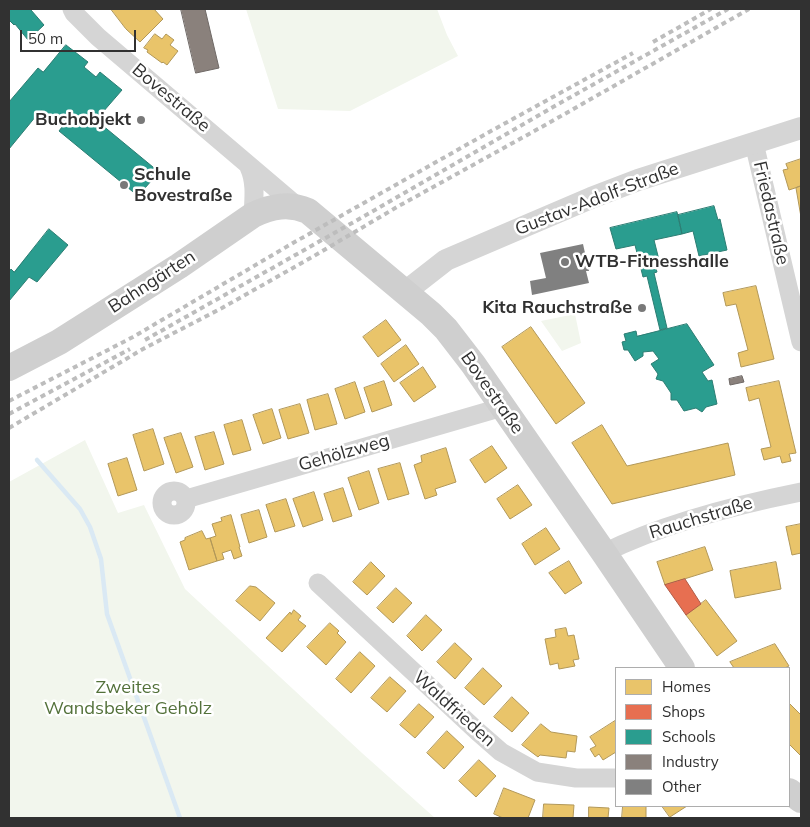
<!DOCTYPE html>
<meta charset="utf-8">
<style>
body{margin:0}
#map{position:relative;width:810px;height:827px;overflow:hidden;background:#fff;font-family:Mulish,sans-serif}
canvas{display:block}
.frame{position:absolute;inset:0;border:10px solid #313131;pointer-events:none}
.legend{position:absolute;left:615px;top:667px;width:175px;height:140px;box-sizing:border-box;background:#fff;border:1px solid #adadad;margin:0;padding:6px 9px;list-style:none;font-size:15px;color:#313131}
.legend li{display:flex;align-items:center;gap:10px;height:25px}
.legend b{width:25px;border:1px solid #adadad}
.scale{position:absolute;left:20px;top:30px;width:116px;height:22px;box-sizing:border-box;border:2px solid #313131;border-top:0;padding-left:6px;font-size:15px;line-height:18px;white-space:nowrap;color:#313131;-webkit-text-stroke:4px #fff;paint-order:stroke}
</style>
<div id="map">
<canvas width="810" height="827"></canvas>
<div class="frame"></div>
<ul class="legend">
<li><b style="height:14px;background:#e9c46a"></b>Homes</li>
<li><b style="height:14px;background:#e76f51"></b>Shops</li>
<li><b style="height:14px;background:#2a9d8f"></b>Schools</li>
<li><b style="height:14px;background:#8a817c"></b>Industry</li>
<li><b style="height:14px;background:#808080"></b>Other</li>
</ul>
<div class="scale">50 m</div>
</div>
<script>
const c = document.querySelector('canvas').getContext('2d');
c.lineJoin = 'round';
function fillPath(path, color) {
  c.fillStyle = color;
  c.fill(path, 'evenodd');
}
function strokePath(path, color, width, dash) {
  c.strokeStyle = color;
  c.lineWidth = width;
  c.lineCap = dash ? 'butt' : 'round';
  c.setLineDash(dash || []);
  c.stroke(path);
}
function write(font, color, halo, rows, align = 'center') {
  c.font = font + ' Mulish,sans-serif';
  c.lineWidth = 5;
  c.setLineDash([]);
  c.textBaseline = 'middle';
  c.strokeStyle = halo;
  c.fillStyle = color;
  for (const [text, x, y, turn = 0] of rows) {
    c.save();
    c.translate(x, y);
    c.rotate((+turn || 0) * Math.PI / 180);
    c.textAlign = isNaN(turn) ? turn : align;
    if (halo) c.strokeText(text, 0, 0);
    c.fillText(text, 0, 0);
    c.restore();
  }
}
fillPath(new Path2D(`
 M246,9H437L447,35L458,56L350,111L278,109Z
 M575,314L581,343L562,351L541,321Z
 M85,440L118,513L144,505L185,589L362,753L435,818H9V482Z`), '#f2f6ed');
const homes = new Path2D(`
 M111,9H154L163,19L140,42L126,29Z
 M155,34L162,39L166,34L174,40L170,45L178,51L167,65L163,62L162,63L147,52L148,50L144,48Z
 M801,159V186L789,190L783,170L788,169L786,164Z
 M801,186V217L796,188Z
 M756,286L774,359L741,367L738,353L748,350L736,304L726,306L723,293Z
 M386,320L401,340L378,357L363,337Z
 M531,327L585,403L556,424L502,347Z
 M406,345L419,364L394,382L381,364Z
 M423,367L436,387L414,402L400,383Z
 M384,381L392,405L372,412L364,388Z
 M779,381L796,453L789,454L791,461L782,463L780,456L764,460L761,449L771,447L759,398L749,401L746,388Z
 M355,382L365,412L345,419L335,389Z
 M328,394L337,424L315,430L307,400Z
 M300,404L309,433L288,439L279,410Z
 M272,409L281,438L263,444L253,415Z
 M242,420L251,450L233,455L224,425Z
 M602,425L627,466L728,443L735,475L612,504L572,443Z
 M153,429L164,464L144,471L133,435Z
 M214,432L224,464L205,470L195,437Z
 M181,433L193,467L176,473L164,438Z
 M492,446L507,468L485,483L470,460Z
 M446,448L456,482L435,489L437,495L425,499L414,465L422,462L421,456Z
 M127,458L137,490L118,496L108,464Z
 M400,463L409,494L388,500L378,469Z
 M369,471L379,503L359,510L348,478Z
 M518,485L532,505L510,519L497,499Z
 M343,488L352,516L333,522L324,494Z
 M314,492L323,520L303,527L293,499Z
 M286,499L295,526L275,532L266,505Z
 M259,510L267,537L249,543L241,515Z
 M231,515L240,547H239L242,556L234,559L231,550L222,553L224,559L217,561L210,538L216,536L212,524L222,521L221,518Z
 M801,524V553L792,555L786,527Z
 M546,528L560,549L535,565L522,544Z
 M202,531L206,539L210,538L217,561L189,570L180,542L185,540V538Z
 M705,547L713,570L665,585L657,562Z
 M569,561L582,583L565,594L549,573Z
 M371,562L385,576L367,595L353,582Z
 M776,562L781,589L735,598L730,571Z
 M250,586L256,587L275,603L260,621L236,601Z
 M396,588L412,603L393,623L377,608Z
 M706,600L737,641L717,656L686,615Z
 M294,610L301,616L298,620L306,626L282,652L266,638L290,612L291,614Z
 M426,615L442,630L422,651L407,636Z
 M330,623L339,631L337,633L346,642L326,665L307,647Z
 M566,628L568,636L574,635L579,659L573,660L575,666L559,669L558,663L550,665L545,639L556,637L555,630Z
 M455,643L472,659L455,679L437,662Z
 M775,644L789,666L785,668H734L730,662Z
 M360,652L375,666L351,693L336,679Z
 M483,668L502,686L484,705L465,688Z
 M390,677L406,691L387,712L371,698Z
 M512,697L529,713L512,732L494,717Z
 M789,703L801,715V756L789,744Z
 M419,704L434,717L415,738L400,725Z
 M615,721L616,723V752L603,760L599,754L595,757L590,749L596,746L590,737Z
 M541,724L551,732L577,736L575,752L567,751L566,758L540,755L538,757L522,745Z
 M447,731L464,747L444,769L427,753Z
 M479,760L496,776L476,797L459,781Z
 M504,788L535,800L528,818H503L494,814Z
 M544,804L574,805L573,818H543Z
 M623,806H646V818H622Z
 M662,806H687L670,817Z
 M589,807L609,808L608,818H589Z`);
fillPath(homes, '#e9c46a');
strokePath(homes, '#b29859', 1);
const shops = new Path2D(`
 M685,579L701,604L686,615L665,585Z`);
fillPath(shops, '#e76f51');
strokePath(shops, '#b05c47', 1);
const schools = new Path2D(`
 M9,9H32L31,10L44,25L28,40L15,24L14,25L9,20Z
 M66,45L88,62L84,67L96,77L100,72L122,90L96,120L159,172L138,196L59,131L62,127L41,110L9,149V102L38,68L43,72Z
 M714,206L718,220L720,219L727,250L699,256L693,231L682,234L678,215Z
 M677,212L682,234L654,240L660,264L655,265L657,272L654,273L667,328L660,330L647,276L643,277L635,245L616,249L610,228Z
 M49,229L68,245L37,282L29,277L9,301V272L11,269L14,272Z
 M687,324L714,365L702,372L708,381L712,380L717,404L706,407L702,412L696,408L684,411L677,400H671V393L663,381L656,379L658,374L651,364L659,359L653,351L643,352V356L635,361L628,350H624L622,342L626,341L624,334L636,331L637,336Z`);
fillPath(schools, '#2a9d8f');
strokePath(schools, '#2c7d73', 1);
const industry = new Path2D(`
 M181,9H205L219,68L196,73Z
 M742,376L744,382L730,385L729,379Z`);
fillPath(industry, '#8a817c');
strokePath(industry, '#6f6966', 1);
strokePath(new Path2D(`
 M37,460L80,509L90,527L101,559L107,614L180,818`), '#dae9f4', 4.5);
fillPath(new Path2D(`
 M583,244L589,271H586L589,283L532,295L530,281L546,278L540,253Z`), '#808080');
strokePath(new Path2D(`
 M72,9L74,13L98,37L298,207
 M754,143L801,342
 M249,167C256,182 254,198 253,215
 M162 503a12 12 0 1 1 24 0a12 12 0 1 1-24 0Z
 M186,499L503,407
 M604,553C664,523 736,505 801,492
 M318,583L477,731L501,752L537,772L576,778H616`), '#d5d5d5', 19);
strokePath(new Path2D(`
 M405,292L446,260L591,198L638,180L801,128`), '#d5d5d5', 22);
strokePath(new Path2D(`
 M9,368L59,342L179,266L253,215C272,206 289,203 308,211L431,314L446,329L473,364L604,553L682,668
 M789,791L801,800`), '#cfcfcf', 26);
strokePath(new Path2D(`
 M653,42L711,9
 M145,340L375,210L553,107L728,9
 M9,401L133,337L293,243L491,131L633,53
 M9,414L130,349
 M9,428L143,349L222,308L314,256L397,207L547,124L749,9`), '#bdbdbd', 4, [5, 4]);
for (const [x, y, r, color] of [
 [141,120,5,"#797979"],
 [124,185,5,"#797979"],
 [565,262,5,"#797979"],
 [642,308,5,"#797979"]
]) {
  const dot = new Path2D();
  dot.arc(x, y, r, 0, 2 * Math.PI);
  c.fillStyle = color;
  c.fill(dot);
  strokePath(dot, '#fff', 2);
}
write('18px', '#313131', '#fff', [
 ["Bovestraße",171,98,40],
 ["Gustav-Adolf-Straße",597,199,-21],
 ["Friedastraße",771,213,77],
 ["Bahngärten",152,282,-33],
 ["Bovestraße",492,393,55],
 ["Gehölzweg",344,453,-16],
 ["Rauchstraße",701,518,-17],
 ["Waldfrieden",454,709,42]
]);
write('bold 18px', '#313131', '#fff', [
 ["Buchobjekt",131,120],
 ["Schule",134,175,"left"],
 ["Bovestraße",134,196,"left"],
 ["WTB-Fitnesshalle",575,262,"left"],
 ["Kita Rauchstraße",632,308]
], 'right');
write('18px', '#53713a', '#fff', [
 ["Zweites",128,688],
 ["Wandsbeker Gehölz",128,709]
]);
</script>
